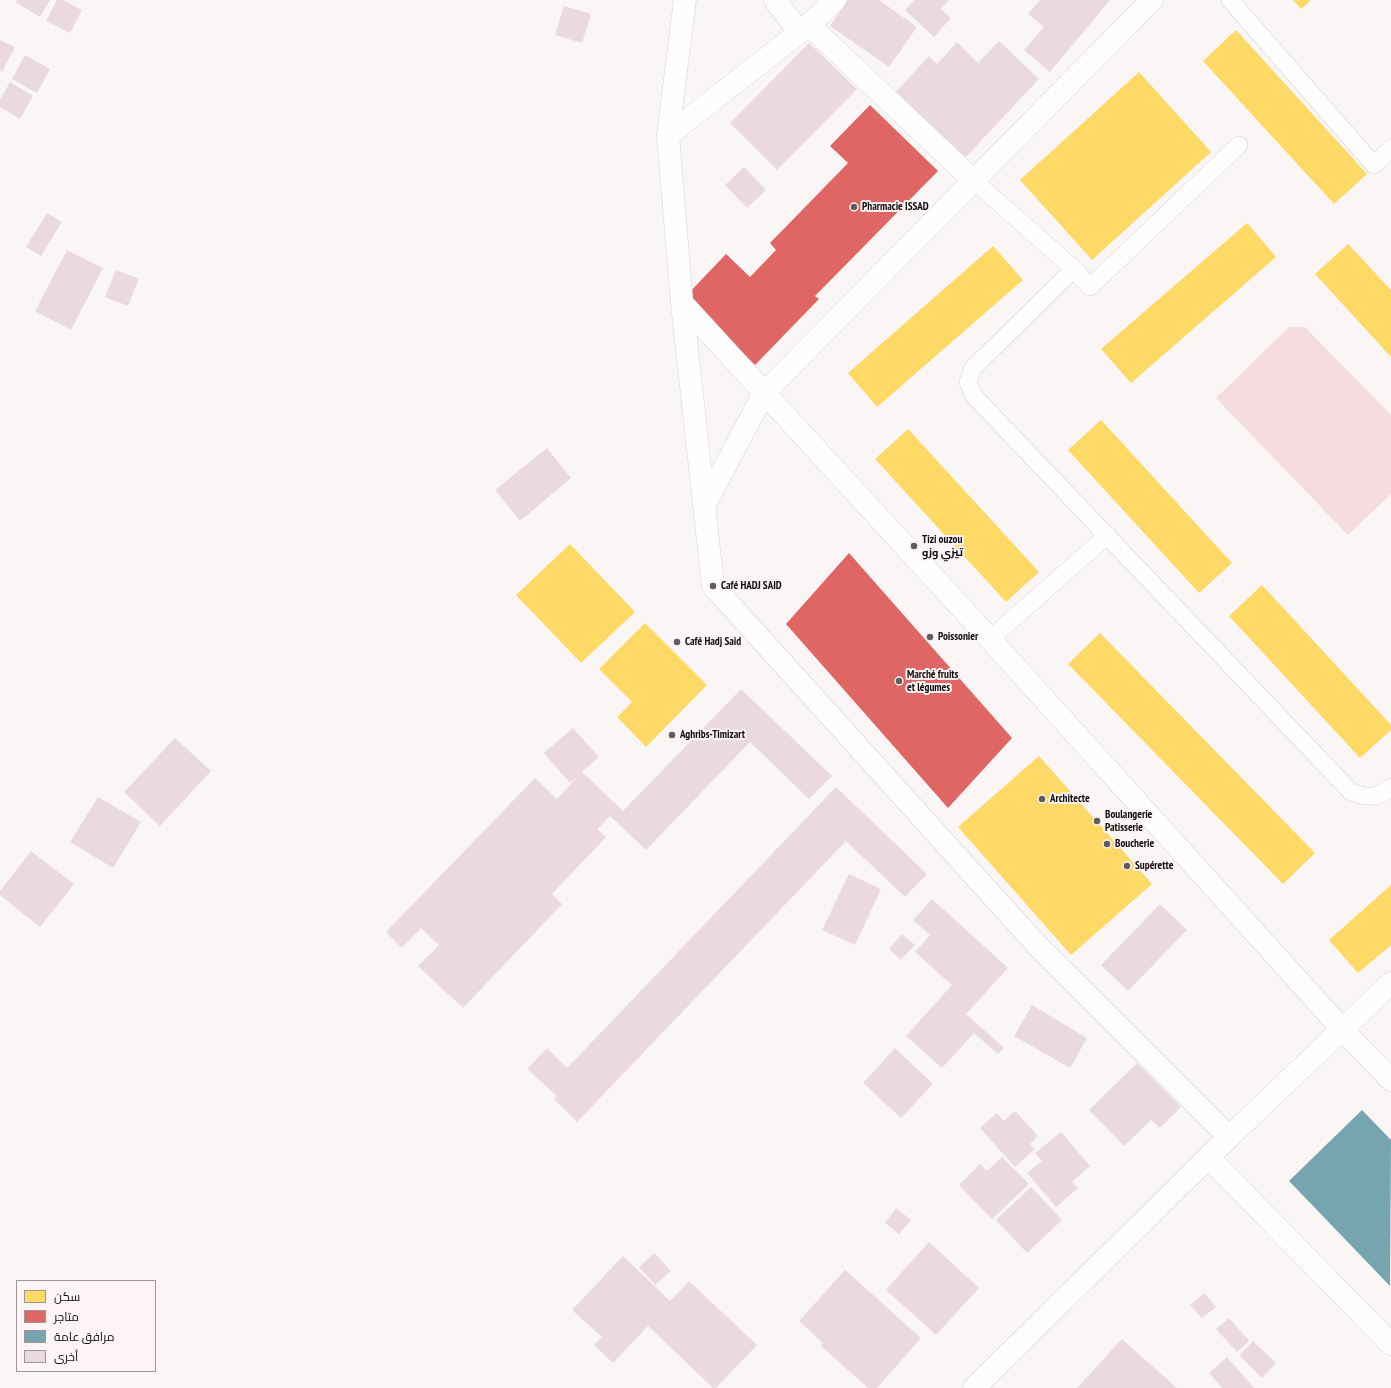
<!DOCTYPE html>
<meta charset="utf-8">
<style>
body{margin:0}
#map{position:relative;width:1391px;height:1388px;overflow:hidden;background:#fbf6f6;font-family:"PT Sans Narrow",Cairo,sans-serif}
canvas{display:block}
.legend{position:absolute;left:16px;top:1280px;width:140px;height:92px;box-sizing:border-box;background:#fef3f5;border:1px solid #9e9697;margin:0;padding:5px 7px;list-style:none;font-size:12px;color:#0e0b0b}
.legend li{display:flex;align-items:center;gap:8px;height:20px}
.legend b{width:20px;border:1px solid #9e9697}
</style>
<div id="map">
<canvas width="1391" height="1388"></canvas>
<ul class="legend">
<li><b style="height:11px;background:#ffd966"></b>سكن</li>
<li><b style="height:11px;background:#e06666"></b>متاجر</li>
<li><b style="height:11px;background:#76a5af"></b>مرافق عامة</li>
<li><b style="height:11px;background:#eadadd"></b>أخرى</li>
</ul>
</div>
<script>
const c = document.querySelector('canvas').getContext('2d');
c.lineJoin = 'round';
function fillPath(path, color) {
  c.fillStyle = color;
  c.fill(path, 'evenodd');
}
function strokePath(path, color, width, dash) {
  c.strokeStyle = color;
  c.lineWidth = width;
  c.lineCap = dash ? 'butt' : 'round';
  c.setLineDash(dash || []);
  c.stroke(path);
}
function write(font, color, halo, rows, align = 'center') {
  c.font = font + ' "PT Sans Narrow",Cairo,sans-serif';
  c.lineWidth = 4;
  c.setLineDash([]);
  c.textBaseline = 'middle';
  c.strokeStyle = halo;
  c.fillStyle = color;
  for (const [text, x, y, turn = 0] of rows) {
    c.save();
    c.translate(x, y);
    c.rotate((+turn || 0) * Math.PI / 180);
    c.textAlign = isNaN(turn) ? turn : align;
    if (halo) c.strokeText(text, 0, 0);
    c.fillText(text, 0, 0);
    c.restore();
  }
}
fillPath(new Path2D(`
 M1289,327H1305L1391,415V494L1348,535L1216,398Z`), '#f6dbdf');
fillPath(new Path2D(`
 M1293,0H1311L1301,9Z
 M1236,30L1367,174L1334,204L1203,61Z
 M1139,72L1211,152L1092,260L1020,180Z
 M1247,223L1276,257L1131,383L1101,349Z
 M1348,244L1391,290V357L1315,274Z
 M993,246L1023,280L877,407L848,373Z
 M1101,420L1232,563L1199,593L1068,450Z
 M908,429L1039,572L1006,602L875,459Z
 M570,544L635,612L581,663L516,595Z
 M1262,585L1391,725V730L1360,758L1229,616Z
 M645,623L707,685L646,747L617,717L632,702L599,669Z
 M1100,633L1315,853L1283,884L1068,664Z
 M1039,756L1152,884L1071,955L958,827Z
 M1391,885V945L1358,973L1329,940Z`), '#ffd966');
fillPath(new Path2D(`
 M870,105L938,171L815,296L819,299L755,365L685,297L726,254L750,277L776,250L770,243L848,163L830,146Z
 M849,553L1012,738L948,808L786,624Z`), '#e06666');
fillPath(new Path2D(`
 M1362,1110L1391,1140L1390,1286L1289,1181Z`), '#76a5af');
fillPath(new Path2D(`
 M17,0H50L40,17L15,2Z
 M57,0H63L82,10L70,33L46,21Z
 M848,0H879L917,27L889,67L830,26Z
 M914,0H949L941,9L951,18L934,37L905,10Z
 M1040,0H1110L1050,72L1024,50L1044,27L1028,14Z
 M564,6L591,14L582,43L555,35Z
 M0,40L15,47L2,72L0,70Z
 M999,41L1039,79L963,160L893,95L929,56L937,64L957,42L978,63Z
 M809,43L857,89L777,170L730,123Z
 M25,55L50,69L37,93L12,79Z
 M10,82L33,96L20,119L0,107V100Z
 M744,167L766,190L747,208L725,185Z
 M47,213L62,222L41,256L26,247Z
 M67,250L103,268L71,330L35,311Z
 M116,270L139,279L128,306L105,297Z
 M547,448L571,478L520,521L495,490Z
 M741,689L832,776L809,799L750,742L646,850L610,816L597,829L606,837L552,894L562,904L463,1008L418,966L439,945L421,928L402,948L386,932L535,778L557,799L580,774L570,783L544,753L573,728L599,757L582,772L623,811Z
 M175,738L211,771L160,826L124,792Z
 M836,787L927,874L905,897L846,841L577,1122L554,1099L557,1096L527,1069L547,1048L567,1068Z
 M98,797L141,822L113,868L70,842Z
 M31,851L74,884L40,927L0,895V891Z
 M849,874L881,889L855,945L822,930Z
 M932,899L1008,968L966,1014L1004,1048L998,1054L974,1033L942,1068L906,1036L952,985L915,952L930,935L913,920Z
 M1160,904L1187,930L1128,991L1101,965Z
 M902,934L915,945L901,960L889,949Z
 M1032,1005L1087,1038L1070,1068L1014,1036Z
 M895,1048L933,1084L901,1118L863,1083Z
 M1137,1063L1181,1107L1160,1128L1151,1120L1124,1146L1089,1110Z
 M1015,1111L1038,1136L1030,1144L1035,1149L1015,1167L980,1128L997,1113L1004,1121Z
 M1061,1132L1090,1166L1072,1182L1078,1188L1056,1207L1027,1173L1042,1161L1035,1153Z
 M1002,1157L1029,1184L992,1219L959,1185L980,1164L987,1171Z
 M1031,1187L1062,1220L1027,1253L996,1220Z
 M896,1208L911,1220L899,1234L885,1223Z
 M929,1242L979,1288L936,1335L886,1290Z
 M654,1253L671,1271L655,1285L639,1267Z
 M623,1256L670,1301L689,1281L757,1345L716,1388H713L648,1326L613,1363L594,1345L602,1337L572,1310Z
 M845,1270L921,1338L877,1388H868L821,1346L823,1343L799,1321Z
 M1204,1293L1216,1307L1202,1318L1190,1305Z
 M1229,1318L1249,1341L1237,1352L1216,1329Z
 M1122,1339L1177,1388H1077Z
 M1253,1341L1276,1363L1262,1378L1239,1355Z
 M1227,1357L1254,1388H1222L1209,1373Z`), '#eadadd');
const lane = new Path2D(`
 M1230,0L1374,165L1391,148
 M973,180L1074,269L1090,287L1239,145
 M1074,269L973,368L968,382L974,396L1351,792C1368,798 1377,799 1391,787
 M990,639L1108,535`);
const street = new Path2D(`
 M775,0L799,32
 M809,25L973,180
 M668,135L809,25L835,0
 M704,506L764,393L1152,0`);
const secondary = new Path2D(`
 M1342,1029L1391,1080
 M1229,1137L1391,983
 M1209,1158L1391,1344`);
const primary = new Path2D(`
 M685,0L668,135L682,303L713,586L1036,944L1229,1137L974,1388
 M682,303L990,639L1342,1029`);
strokePath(lane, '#d5d1d2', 18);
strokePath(street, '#d5d1d2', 23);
strokePath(secondary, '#d5d1d2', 23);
strokePath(primary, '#d5d1d2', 23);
strokePath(lane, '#fefefe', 17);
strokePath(street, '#fefefe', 22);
strokePath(secondary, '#fefefe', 22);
strokePath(primary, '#fefefe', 22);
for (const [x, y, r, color] of [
 [854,207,4,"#615d5d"],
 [914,546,4,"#615d5d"],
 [713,586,4,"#615d5d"],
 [930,637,4,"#615d5d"],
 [677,642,4,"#615d5d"],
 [899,681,4,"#615d5d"],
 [672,735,4,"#615d5d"],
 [1042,799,4,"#615d5d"],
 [1097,821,4,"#615d5d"],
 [1107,844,4,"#615d5d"],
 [1127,866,4,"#615d5d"]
]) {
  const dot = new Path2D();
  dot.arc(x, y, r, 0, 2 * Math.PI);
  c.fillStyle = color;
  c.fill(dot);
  strokePath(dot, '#fef3f5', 1.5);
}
write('bold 11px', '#0e0b0b', '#fef3f5', [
 ["Pharmacie ISSAD",862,207],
 ["Tizi ouzou",922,540],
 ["تيزي وزو",922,553],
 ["Café HADJ SAID",721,586],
 ["Poissonier",938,637],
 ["Café Hadj Said",685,642],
 ["Marché fruits",907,675],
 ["et légumes",907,688],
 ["Aghribs-Timizart",680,735],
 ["Architecte",1050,799],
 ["Boulangerie",1105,815],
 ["Patisserie",1105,828],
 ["Boucherie",1115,844],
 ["Supérette",1135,866]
], 'left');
</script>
